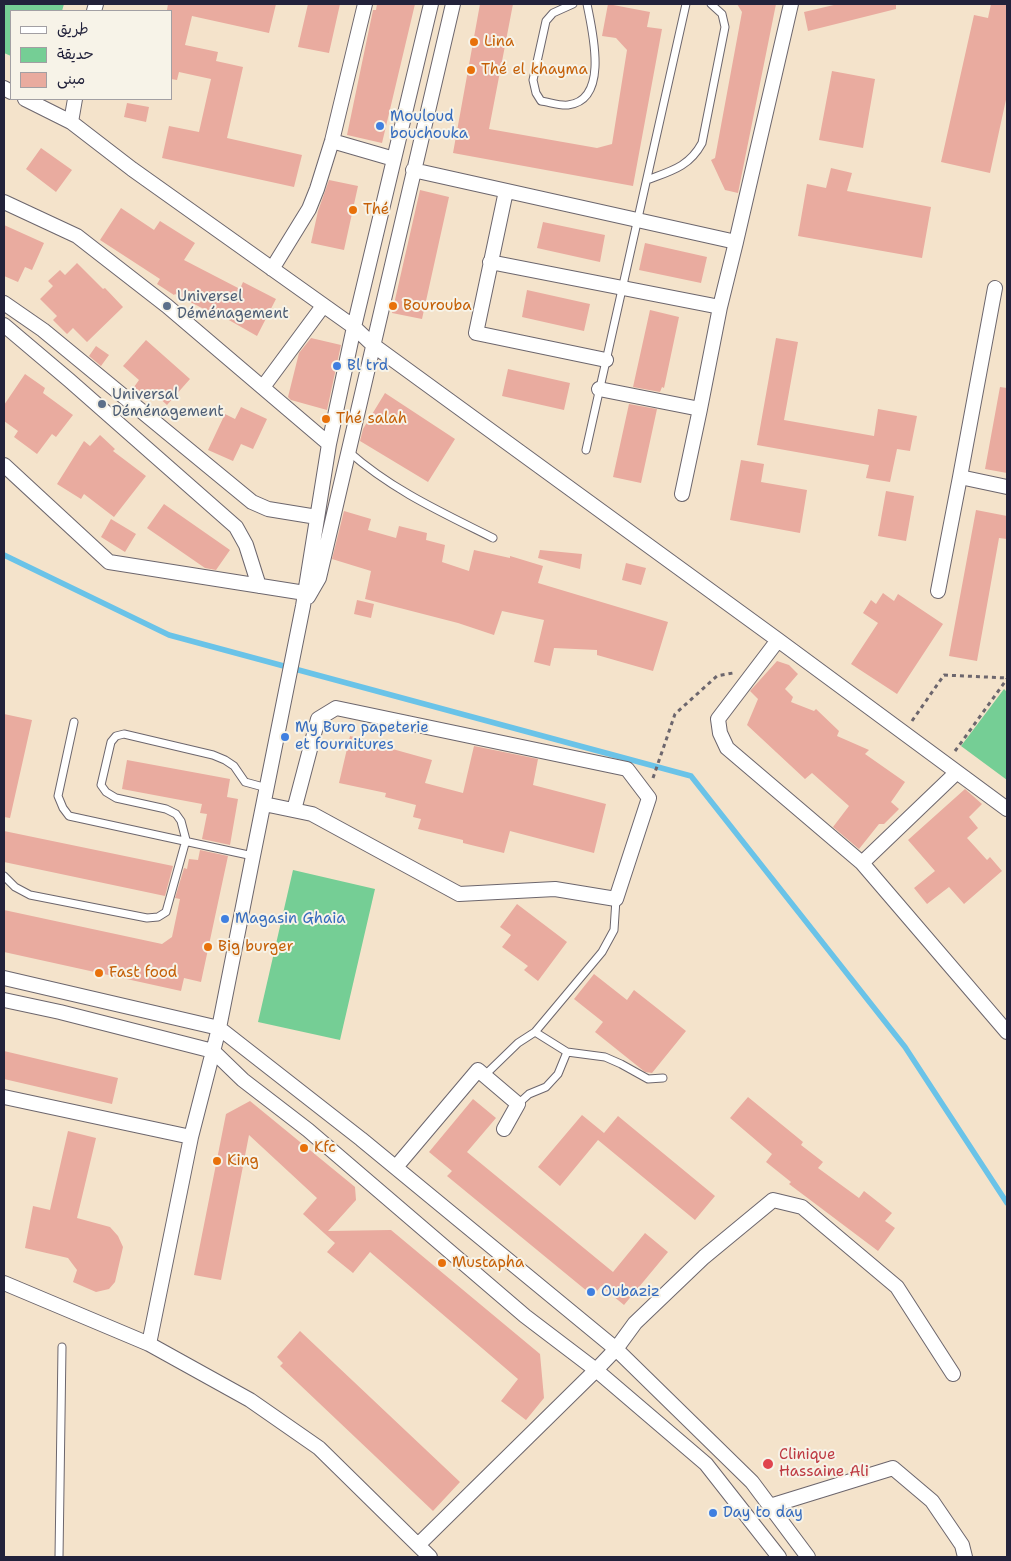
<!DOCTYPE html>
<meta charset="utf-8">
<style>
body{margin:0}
#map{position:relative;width:1011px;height:1561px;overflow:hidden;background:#f4e3cb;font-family:"Shantell Sans","Playpen Sans Arabic",sans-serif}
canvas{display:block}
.frame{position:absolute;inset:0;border:5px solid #22223b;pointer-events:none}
.legend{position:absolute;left:10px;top:10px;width:162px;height:90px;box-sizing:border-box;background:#f7f3e8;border:1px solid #a29fa3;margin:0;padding:6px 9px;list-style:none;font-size:15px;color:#22223b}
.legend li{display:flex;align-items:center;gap:10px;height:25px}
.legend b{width:25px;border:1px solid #a29fa3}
</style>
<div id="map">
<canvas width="1011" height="1561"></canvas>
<div class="frame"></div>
<ul class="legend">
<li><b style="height:6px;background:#fff"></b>طريق</li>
<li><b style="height:14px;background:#75ce95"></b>حديقة</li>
<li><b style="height:14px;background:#e9ab9f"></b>مبنى</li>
</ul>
</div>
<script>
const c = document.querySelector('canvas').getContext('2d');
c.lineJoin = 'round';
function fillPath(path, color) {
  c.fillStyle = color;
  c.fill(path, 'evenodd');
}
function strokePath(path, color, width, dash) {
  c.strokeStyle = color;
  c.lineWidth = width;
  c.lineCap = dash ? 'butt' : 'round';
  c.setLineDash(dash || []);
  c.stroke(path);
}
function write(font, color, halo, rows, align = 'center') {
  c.font = font + ' "Shantell Sans",sans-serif';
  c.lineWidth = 4;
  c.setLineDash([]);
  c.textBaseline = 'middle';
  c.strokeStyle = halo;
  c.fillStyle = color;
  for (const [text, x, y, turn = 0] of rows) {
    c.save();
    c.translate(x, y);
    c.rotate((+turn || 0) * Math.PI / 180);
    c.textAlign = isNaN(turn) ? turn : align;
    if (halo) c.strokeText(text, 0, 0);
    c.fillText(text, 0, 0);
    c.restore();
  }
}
fillPath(new Path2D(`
 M4,4H64L62,11H11V56L4,53Z
 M1004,689L1007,692V780L961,746Z
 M293,870L375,889L340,1040L258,1022Z`), '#75ce95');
strokePath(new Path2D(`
 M4,555L169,635L691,776L905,1047L1007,1203`), '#6ac3e8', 5.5);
fillPath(new Path2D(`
 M168,4H276L269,33L192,16L185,45L218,52L216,61L243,67L227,138L302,155L294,187L162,158L169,126L199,132L211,79L179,72L177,80L171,79V11L167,10Z
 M308,4H340L329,53L298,47Z
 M377,4H415L382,143L347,135L373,10H376Z
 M480,4H513L489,129L597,148L612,144L627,50L616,38L602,36L608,4L650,12L647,27L662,29L633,186L453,153Z
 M737,4H776L738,193L725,190L711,160L715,158L742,12Z
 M838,4H896V9L808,31L804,12Z
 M991,4H1007V95L990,173L941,162L974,15L988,18Z
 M832,71L875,79L863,148L819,140Z
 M127,103L149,107L146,122L124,117Z
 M41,148L72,170L56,192L26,169Z
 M831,168L852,173L847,191L931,207L922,258L798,236L807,184L826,188Z
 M329,180L358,186L344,250L311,243L318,211Z
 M420,190L449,197L422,319L392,313Z
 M121,208L154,230L160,221L195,243L184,260L240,289L243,282L276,299L257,336L220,315L219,317L175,294L174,295L157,284L160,279L100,240Z
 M543,222L605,235L600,262L537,248Z
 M4,225L44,243L32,270L25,267L18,282L4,276Z
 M645,243L707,257L701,283L639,270Z
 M77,263L103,289L105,288L123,307L87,342L73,328L67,334L53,320L57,316L40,299L53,286L48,281L60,270L65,275Z
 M527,290L590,304L584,331L522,317Z
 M650,310L679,317L664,388L662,387L660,392L633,387Z
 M311,338L341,345L327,410L291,400L288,397L299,353Z
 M776,338L798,342L784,420L874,436L878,409L917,416L910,451L897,449L890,482L866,478L869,465L757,445Z
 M146,340L190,379L167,405L154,393L149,399L134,387L139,380L123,366Z
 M96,346L109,355L101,366L89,356Z
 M508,369L570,383L564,410L502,396Z
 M25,374L45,388L43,393L73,415L56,437L52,434L37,454L14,437L18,431L4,421V405Z
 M1000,387L1007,388V473L985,469Z
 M385,393L455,439L428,482L360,441L363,429Z
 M629,404L657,409L641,483L613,477Z
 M241,407L267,419L253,449L241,444L233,461L208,450L225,414L235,419Z
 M100,435L115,449L113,451L146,476L114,517L84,494L81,499L57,484L84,441L90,446Z
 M741,460L764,464L761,482L807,490L800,533L730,520Z
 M886,491L914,496L906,541L878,536Z
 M164,504L230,550L216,570L205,568L147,528Z
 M976,510L1007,516V539L999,538L977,661L949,656Z
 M344,511L371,519L368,530L396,538L399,526L427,533L426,540L445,545L442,562L469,571L474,550L510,558V556L543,566L538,583L668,622L653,671L597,655V650L554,648L550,666L534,662L544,620L502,611L494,635L458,623L365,599L371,571L332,559Z
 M111,519L136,534L125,552L101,537Z
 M540,550L582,554L580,569L538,558Z
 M626,563L646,568L641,585L622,580Z
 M883,593L894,601L898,594L943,624L897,694L851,664L878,623L863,613L871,600L876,604Z
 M357,600L374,604L371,618L354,614Z
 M777,661L789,665L798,674L785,689L793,697L791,702L814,711L816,709L839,731L837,736L869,750L865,754L905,782L891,802L899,809L884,824H879L859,849L833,827L849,806L812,773L805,779L747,725L758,699L750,691Z
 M4,714L32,720L10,818L4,817Z
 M350,736L378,743V745L432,760L425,783L463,793L474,746L538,759L533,785L606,804L594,853L510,831L504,853L463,843V840L418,829L421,819L413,817L416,805L385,797L386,793L339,783Z
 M127,760L230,779L227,797L238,799L230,845L202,839L207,814L200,813L202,804L122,789Z
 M965,789L982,804L969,817L978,828L967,838L987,860L990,857L1002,871L964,904L949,887L927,904L914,888L935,871L908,840Z
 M4,831L173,866L165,896L4,862Z
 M200,850L228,856L201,982L184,978L181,991L4,952V910L162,944L172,937L180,899L175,898L184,868L187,869L189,859L198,860Z
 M517,904L567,942L538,981L524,970L528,966L502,947L511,935L500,927Z
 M594,974L627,1000L634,990L686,1031L652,1073L645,1072L595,1032L603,1022L574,999Z
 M4,1051L118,1078L112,1104L4,1079Z
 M748,1097L803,1142L801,1145L823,1162L818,1168L859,1198L864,1191L892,1213L885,1221L895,1228L878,1251L789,1184L791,1182L766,1162L772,1154L730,1118Z
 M473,1099L496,1118L467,1152L613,1272L645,1233L668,1252L624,1305L601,1286L593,1296L447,1176L452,1171L429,1152Z
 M250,1101L355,1187L356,1200L328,1231L391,1230L540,1354L544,1398L526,1420L501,1401L518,1379L370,1252L353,1273L327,1252L335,1243L303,1214L317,1198L249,1135L221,1280L194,1275L226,1114Z
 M582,1115L604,1133L618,1116L715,1196L695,1220L598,1140L560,1186L538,1167Z
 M68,1131L96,1138L77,1218L110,1227L118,1236L123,1247L115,1282L109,1289L96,1292L73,1282L77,1270L68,1258L25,1248L33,1206L50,1210Z
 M300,1331L460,1482L433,1511L280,1366L283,1363L277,1357Z`), '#e9ab9f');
const lane = new Path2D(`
 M573,4L553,13L546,21L533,80L536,93L541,101C549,102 560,106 568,105C610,100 592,30 587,4
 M647,180C671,171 689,167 702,143L725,27L722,14L711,4
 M586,450L686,4
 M348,451C392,490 441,512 493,538
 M74,722L58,796L63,808L69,816L253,856
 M4,876L15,887L30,895L147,918L158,917L166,912L186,840L181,821L176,814L166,809L116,798L106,792L101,785L111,742L116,736L124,734L213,755L225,760L234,766L245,782L267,788
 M535,1032L602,952L614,930L616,899
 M485,1075L518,1043L535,1032L567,1052L605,1057L621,1064L648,1079L663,1078
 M518,1104L529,1094L546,1087L558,1074L567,1052
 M59,1557L62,1347`);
const street = new Path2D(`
 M94,11L96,4
 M4,88L11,92
 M25,99L71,122L132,169L354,327L373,345L778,640L1007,809
 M71,122L75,99
 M332,141L394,159
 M413,170L736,242L791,4
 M506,191L476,333L606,360
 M4,202L77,236L167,306L329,444
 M490,262L720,307
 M272,269L309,209L317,189L332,141L365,4
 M995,288L960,477L1007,487
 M4,303L43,330L252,502L268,509L317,517
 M4,325L69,380L236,527L246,545L259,586
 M263,387L323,306
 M599,389L700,409L720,307L736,242
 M4,465L109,562L305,593
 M682,494L700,409
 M938,591L960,477
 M308,597L319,578L453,4
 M778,640L718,719L720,733L727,748L862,863L1007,1032
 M264,804L312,814L459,894L555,889L616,899L649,798L627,769L336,708L318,719L294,810
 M862,863L957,772
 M4,978L219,1028L361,1139L616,1349L752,1482L808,1557
 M4,1000L60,1012L213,1051L243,1080L308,1130L525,1316L596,1370L706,1464L779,1557
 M4,1097L191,1137
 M396,1167L478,1070L518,1104L504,1129
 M4,1283L149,1344L250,1400L319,1448L430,1557
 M149,1344L191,1137L219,1028L253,856L303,606L329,444L354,327L431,4
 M770,1506L893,1468L932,1501L962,1545L965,1557
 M418,1545L596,1370L616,1349L635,1323L704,1257L773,1200L802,1207L897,1287L953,1374`);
strokePath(lane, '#6c666d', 9);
strokePath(street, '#6c666d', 16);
strokePath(new Path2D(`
 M912,721L944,675L1007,678
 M955,751L1007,679
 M653,778L675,714L717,676L733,673`), '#6c666d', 3, [4, 4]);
strokePath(lane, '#fff', 7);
strokePath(street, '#fff', 14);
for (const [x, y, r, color] of [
 [474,42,5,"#e8710a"],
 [471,70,5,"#e8710a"],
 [380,126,5,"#3f7fe0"],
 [353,210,5,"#e8710a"],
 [167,306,5,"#5c6f8a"],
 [393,306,5,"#e8710a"],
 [337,366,5,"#3f7fe0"],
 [102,404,5,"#5c6f8a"],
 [326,419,5,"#e8710a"],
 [285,737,5,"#3f7fe0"],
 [225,919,5,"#3f7fe0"],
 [208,947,5,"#e8710a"],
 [99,973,5,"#e8710a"],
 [304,1148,5,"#e8710a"],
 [217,1161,5,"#e8710a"],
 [442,1263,5,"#e8710a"],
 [591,1292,5,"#3f7fe0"],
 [768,1464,6,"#e0444e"],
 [713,1513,5,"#3f7fe0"]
]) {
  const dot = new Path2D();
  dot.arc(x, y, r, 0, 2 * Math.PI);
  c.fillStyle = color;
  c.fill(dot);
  strokePath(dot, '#f7f3e8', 2);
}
write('15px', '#c56008', '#f7f3e8', [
 ["Lina",484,42],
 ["Thé el khayma",481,70],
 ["Thé",363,210],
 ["Bourouba",403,306],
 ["Thé salah",336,419],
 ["Big burger",218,947],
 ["Fast food",109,973],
 ["Kfc",314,1148],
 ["King",227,1161],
 ["Mustapha",452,1263]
], 'left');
write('15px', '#366cbe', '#f7f3e8', [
 ["Mouloud",390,117],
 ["bouchouka",390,134],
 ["Bl trd",347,366],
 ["My Buro papeterie",295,728],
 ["et fournitures",295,745],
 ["Magasin Ghaia",235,919],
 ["Oubaziz",601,1292],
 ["Day to day",723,1513]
], 'left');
write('15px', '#4e5e75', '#f7f3e8', [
 ["Universel",177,297],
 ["Déménagement",177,314],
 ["Universal",112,395],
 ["Déménagement",112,412]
], 'left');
write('15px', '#be3a42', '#f7f3e8', [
 ["Clinique",779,1455],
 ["Hassaine Ali",779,1472]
], 'left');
</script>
